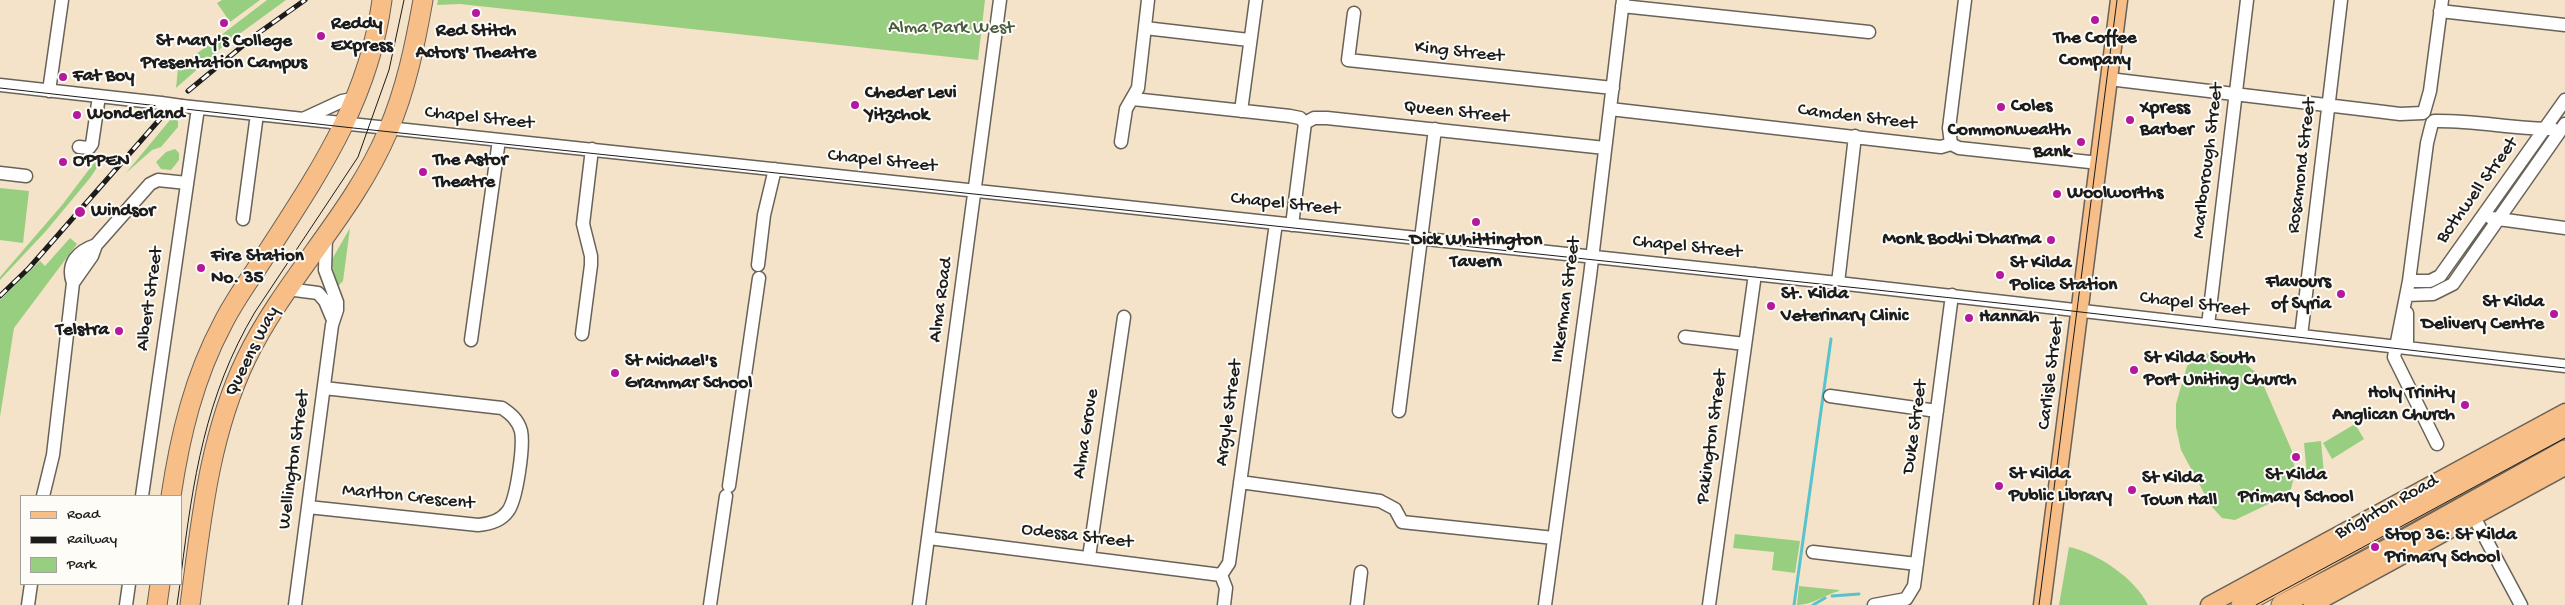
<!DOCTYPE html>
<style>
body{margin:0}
#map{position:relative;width:2565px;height:605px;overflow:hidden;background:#f5e3c9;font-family:"Gochi Hand",sans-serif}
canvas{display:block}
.legend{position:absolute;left:20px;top:495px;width:162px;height:90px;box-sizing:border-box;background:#fdfcf7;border:1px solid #a3a29f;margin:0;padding:6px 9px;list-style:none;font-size:15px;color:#1c1c1c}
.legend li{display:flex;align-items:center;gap:10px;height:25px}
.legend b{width:25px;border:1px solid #a3a29f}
</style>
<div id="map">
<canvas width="2565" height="605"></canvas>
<ul class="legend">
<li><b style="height:6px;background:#f7be87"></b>Road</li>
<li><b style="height:6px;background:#1c1c1c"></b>Railway</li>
<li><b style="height:14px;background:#97ce80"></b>Park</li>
</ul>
</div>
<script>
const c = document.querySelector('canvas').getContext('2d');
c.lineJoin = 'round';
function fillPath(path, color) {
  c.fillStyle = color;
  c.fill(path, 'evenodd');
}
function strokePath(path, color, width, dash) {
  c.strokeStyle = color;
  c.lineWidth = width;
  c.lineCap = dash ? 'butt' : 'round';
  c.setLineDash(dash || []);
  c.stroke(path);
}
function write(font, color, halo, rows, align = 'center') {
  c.font = font + ' "Gochi Hand",sans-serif';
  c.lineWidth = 4;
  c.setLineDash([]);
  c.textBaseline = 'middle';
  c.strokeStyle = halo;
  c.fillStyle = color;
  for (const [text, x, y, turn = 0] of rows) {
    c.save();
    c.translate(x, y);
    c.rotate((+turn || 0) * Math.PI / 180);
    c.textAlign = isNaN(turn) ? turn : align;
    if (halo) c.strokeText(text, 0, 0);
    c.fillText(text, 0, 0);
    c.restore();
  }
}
fillPath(new Path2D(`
 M222,0H260L230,22L217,3Z
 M267,0H286L227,43L176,88L178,68Z
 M438,0H985L978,60L460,4L437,5Z
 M170,120H178V127L161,147L152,150L126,173Z
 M175,149L179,153V160L171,170L161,169L156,162L166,152Z
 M97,159L102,160L90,178L46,231L0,280V277L62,205Z
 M0,188L29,191L23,243L0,240Z
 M350,228L343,281L337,287L331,261Z
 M70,238L77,244L14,328L0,417V300L40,261L45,266Z
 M2223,352L2243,362L2259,375L2292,451L2295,473L2291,489L2279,499L2235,520L2222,518L2211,506L2181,450L2176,427V404L2187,366L2202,354Z
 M2355,424L2364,439L2332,459L2323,443Z
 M2321,441L2324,474L2307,476L2304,443Z
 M1735,534L1800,541L1795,573L1772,570L1774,552L1733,548Z
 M2069,547C2097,553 2135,578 2148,605H2059Z
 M1799,586L1839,590V591C1824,595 1812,605 1797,605Z`), '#97ce80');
strokePath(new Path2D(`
 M1832,596L1859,594
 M1794,605L1831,339
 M1813,605L1825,598`), '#56c3cd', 3);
const minor = new Path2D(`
 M1622,6L1869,32
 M2440,11L2565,25
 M1354,13L1348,60L1613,88
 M1145,28L1249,40
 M2109,79L2376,111L2400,114L2423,113
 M0,85L161,103
 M49,91L62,0
 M1133,99L1290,116L1300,118L1305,123
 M182,106L1838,283L2565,366
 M1610,109L1941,147L1951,144L1959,148L2099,163
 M1241,111L1256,0
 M2424,112L2430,91L2442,0
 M303,119L342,101L357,98
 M2434,121C2474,120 2513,129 2553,129
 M1305,123L1314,118H1327L1605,148
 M2432,123L2427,143L2409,281L2394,357L2437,444
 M1121,142L1126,109L1138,88L1148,0
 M1951,144L1949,128L1965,0
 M79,147L89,148L92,144L99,96
 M0,173L26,176
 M2491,218L2565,228
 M243,219L257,114
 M1292,225L1305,123
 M758,265L764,215L775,169
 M2409,281H2430L2440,276L2565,100
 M73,283C66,263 78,251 96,245
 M1838,283L1855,136
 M287,289L318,293L325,301L333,320
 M2407,295L2433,294L2453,284L2565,124
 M2407,313V348
 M2208,325L2247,0
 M582,334L591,265V256L583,224L592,149
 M2301,336L2341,0
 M1685,337L1745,344
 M471,340L499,140
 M1830,396L1937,411
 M1399,411L1435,129
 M1240,482L1380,501L1395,509L1402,522L1554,538
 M729,486L759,278
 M43,496L53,455L73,283L92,256L96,245L150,184L158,180L187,183
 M142,496L198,108
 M308,507L478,525C490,524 501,521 508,511C517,499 524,445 521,431C518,420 511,414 502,408L324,388
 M2474,517L2521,605
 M929,538L1221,575
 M1813,552L1917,564
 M1089,557L1124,317
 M28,605L31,584
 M126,605L129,584
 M295,605L332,325L337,310V302L325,270L326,236
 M710,605L726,496
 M919,605L1000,0
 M1224,605L1226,588L1221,575L1229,563L1276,223
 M1357,605L1361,572
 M1545,605L1590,276L1623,0
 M1709,605L1755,274
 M1874,605L1906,599L1914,586L1952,295`);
const major = new Path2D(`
 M2042,605L2119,0
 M2209,605L2565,412
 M2312,605L2565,467`);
const highway = new Path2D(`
 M171,496C180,436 194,377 223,323C234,301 248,282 261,262C316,176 368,104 382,0
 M157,605L160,584
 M190,605C201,521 209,436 246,359C285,278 353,214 388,131C406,89 415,45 423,0
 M2241,605L2565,427
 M2281,605L2378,554L2565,450`);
strokePath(minor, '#686259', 15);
strokePath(major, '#686259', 19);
strokePath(highway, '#686259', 21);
strokePath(minor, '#fff', 12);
strokePath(major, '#f7be87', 16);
strokePath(highway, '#f7be87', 19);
strokePath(new Path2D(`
 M0,88L344,127L2046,308L2565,368
 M181,575C193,480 205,396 255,312L358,157L389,70L404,0
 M177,605L180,584
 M2039,605L2117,0
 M2256,605L2565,438`), '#1c1c1c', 1);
const rail = new Path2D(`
 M188,91L257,34L305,0
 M0,296L29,268L160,119`);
strokePath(rail, '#1c1c1c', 5);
strokePath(rail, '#fdfcf7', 3, [9]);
const minorBridge = new Path2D(`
 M161,103L182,106`);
strokePath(minorBridge, '#686259', 15, []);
strokePath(minorBridge, '#fff', 12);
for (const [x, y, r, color] of [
 [476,13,5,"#b5179e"],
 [2095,20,5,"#b5179e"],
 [224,23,5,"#b5179e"],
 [321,36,5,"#b5179e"],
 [63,77,5,"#b5179e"],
 [855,105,5,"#b5179e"],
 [2001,107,5,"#b5179e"],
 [77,115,5,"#b5179e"],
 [2130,120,5,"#b5179e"],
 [2081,142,5,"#b5179e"],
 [63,162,5,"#b5179e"],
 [423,172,5,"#b5179e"],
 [2057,194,5,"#b5179e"],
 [80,212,6,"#b5179e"],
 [1476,222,5,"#b5179e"],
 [2051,240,5,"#b5179e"],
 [201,268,5,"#b5179e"],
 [2000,275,5,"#b5179e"],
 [2341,294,5,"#b5179e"],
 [1771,306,5,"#b5179e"],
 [2554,314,5,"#b5179e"],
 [1969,318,5,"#b5179e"],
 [119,331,5,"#b5179e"],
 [2134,370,5,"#b5179e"],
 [615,373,5,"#b5179e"],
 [2465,405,5,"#b5179e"],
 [2296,457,5,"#b5179e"],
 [1999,486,5,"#b5179e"],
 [2132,490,5,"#b5179e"],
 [2375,547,5,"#b5179e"]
]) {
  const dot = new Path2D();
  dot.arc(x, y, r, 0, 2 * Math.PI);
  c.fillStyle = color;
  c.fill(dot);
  strokePath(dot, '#fdfcf7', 2);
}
write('bold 19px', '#1c1c1c', '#fdfcf7', [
 ["Reddy",331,25],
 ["Express",331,47],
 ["Red Stitch",476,32,"center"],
 ["Actors' Theatre",476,54,"center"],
 ["The Coffee",2095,39,"center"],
 ["Company",2095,61,"center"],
 ["St Mary's College",224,42,"center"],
 ["Presentation Campus",224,64,"center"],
 ["Fat Boy",73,77],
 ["Cheder Levi",865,94],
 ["Yitzchok",865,116],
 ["Coles",2011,107],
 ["Xpress",2140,109],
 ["Barber",2140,131],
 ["Wonderland",87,115],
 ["Commonwealth",2071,131,"right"],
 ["Bank",2071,153,"right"],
 ["The Astor",433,161],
 ["Theatre",433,183],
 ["OPPEN",73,162],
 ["Woolworths",2067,194],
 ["Windsor",91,212],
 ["Monk Bodhi Dharma",2041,240,"right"],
 ["Dick Whittington",1476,241,"center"],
 ["Tavern",1476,263,"center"],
 ["Fire Station",211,257],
 ["No. 35",211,279],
 ["St Kilda",2010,264],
 ["Police Station",2010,286],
 ["Flavours",2331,283,"right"],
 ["of Syria",2331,305,"right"],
 ["St. Kilda",1781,295],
 ["Veterinary Clinic",1781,317],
 ["St Kilda",2544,303,"right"],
 ["Delivery Centre",2544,325,"right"],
 ["Hannah",1979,318],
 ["Telstra",109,331,"right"],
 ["St Kilda South",2144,359],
 ["Port Uniting Church",2144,381],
 ["St Michael's",625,362],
 ["Grammar School",625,384],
 ["Holy Trinity",2455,394,"right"],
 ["Anglican Church",2455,416,"right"],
 ["St Kilda",2009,475],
 ["Public Library",2009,497],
 ["St Kilda",2296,476,"center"],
 ["Primary School",2296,498,"center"],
 ["St Kilda",2142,479],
 ["Town Hall",2142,501],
 ["Stop 36: St Kilda",2385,536],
 ["Primary School",2385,558]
], 'left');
write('19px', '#475a3f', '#fdfcf7', [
 ["Alma Park West",951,29]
]);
write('19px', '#1c1c1c', '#fdfcf7', [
 ["King Street",1459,53,6],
 ["Queen Street",1456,113,6],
 ["Camden Street",1857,118,7],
 ["Chapel Street",479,119,6],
 ["Marlborough Street",2209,161,-83],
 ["Chapel Street",882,162,6],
 ["Rosamond Street",2303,166,-83],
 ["Bothwell Street",2478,191,-54],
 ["Chapel Street",1285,205,6],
 ["Chapel Street",1687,248,6],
 ["Albert Street",151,299,-82],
 ["Alma Road",942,300,-82],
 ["Inkerman Street",1567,300,-82],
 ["Chapel Street",2194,305,7],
 ["Queens Way",253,352,-63],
 ["Carlisle Street",2052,374,-83],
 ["Argyle Street",1230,413,-82],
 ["Duke Street",1916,427,-82],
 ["Alma Grove",1087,434,-81],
 ["Pakington Street",1713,437,-82],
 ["Wellington Street",295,460,-82],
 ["Marlton Crescent",408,498,6],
 ["Brighton Road",2387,508,-29],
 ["Odessa Street",1077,537,7]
]);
</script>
